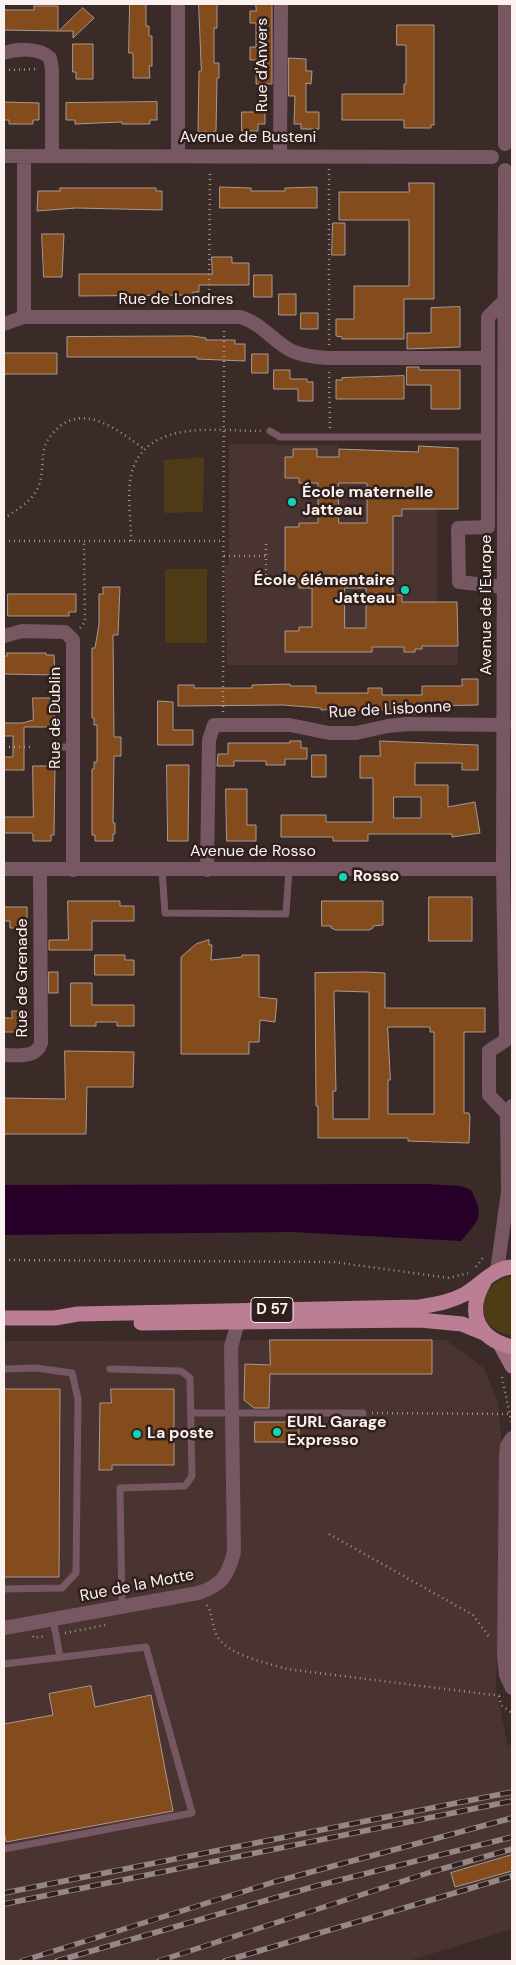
<!DOCTYPE html>
<meta charset="utf-8">
<style>
body{margin:0}
#map{position:relative;width:516px;height:1965px;overflow:hidden;background:#3a2a28;font-family:"DM Sans",sans-serif}
canvas{display:block}
.frame{position:absolute;inset:0;border:5px solid #fbf1ef;pointer-events:none}
</style>
<div id="map">
<canvas width="516" height="1965"></canvas>
<div class="frame"></div>
</div>
<script>
const c = document.querySelector('canvas').getContext('2d');
c.lineJoin = 'round';
function fillPath(path, color) {
  c.fillStyle = color;
  c.fill(path, 'evenodd');
}
function strokePath(path, color, width, dash) {
  c.strokeStyle = color;
  c.lineWidth = width;
  c.lineCap = dash ? 'butt' : 'round';
  c.setLineDash(dash || []);
  c.stroke(path);
}
function write(font, color, halo, rows, align = 'center') {
  c.font = font + ' "DM Sans",sans-serif';
  c.lineWidth = 5;
  c.setLineDash([]);
  c.textBaseline = 'middle';
  c.strokeStyle = halo;
  c.fillStyle = color;
  for (const [text, x, y, turn = 0] of rows) {
    c.save();
    c.translate(x, y);
    c.rotate((+turn || 0) * Math.PI / 180);
    c.textAlign = isNaN(turn) ? turn : align;
    if (halo) c.strokeText(text, 0, 0);
    c.fillText(text, 0, 0);
    c.restore();
  }
}
fillPath(new Path2D(`
 M229,444L338,445L340,449H364V457L378,451L416,452L418,448H458V509H437V602H457L458,665H227L225,565H229Z
 M446,1340L484,1368L498,1403L502,1445L496,1689L508,1746L512,1744V1929L408,1961H4V1341Z`), '#4a3431');
fillPath(new Path2D(`
 M204,457L203,512L164,513V460Z
 M165,569H207V643H165Z
 M512,1276V1335C474,1333 474,1282 512,1276Z`), '#4d3c15');
fillPath(new Path2D(`
 M425,1184L461,1186L471,1190C485,1217 479,1220 461,1241L292,1232L4,1235V1185Z`), '#260029');
const building = new Path2D(`
 M130,4H146V26H149V36H152V66H149L150,78H133V53H129Z
 M199,4H217V28H214V63H219V78H217L216,132H198L199,71H201Z
 M256,4H272V84H256V60H250V47H256V23H250V11H256Z
 M34,6H58V31L4,30V10H34Z
 M83,8L94,18L73,38V31H59Z
 M397,25H434V125H431V128H404V120H342V94H404V84H406V45H397Z
 M73,44H93V79H76V72H73Z
 M289,58L306,59V71H312L311,84L306,83V112H319V129H301V124H294L295,96H289Z
 M4,102L39,103V120H33V124H9V120H4Z
 M157,102V120H150V124H122V122L75,124V120H66V103Z
 M242,112H265V124H258V131H242Z
 M409,183H434V299H404V339H342V337L336,336V319H354V286H409V220H339V192H409Z
 M220,187L251,188V191H285V188L317,187V208H220Z
 M60,188H156V191H162V210L76,208L37,211L38,191H60Z
 M333,223H345V255H332Z
 M42,234H64L62,277H44Z
 M212,257H232V263H249V285H199V292H193V295L79,296V274H212Z
 M254,275H272V297H254Z
 M279,294H296V315H279Z
 M460,307V347L407,349V333H431V308Z
 M301,313H318V329H301Z
 M192,336L206,338V340H235V344H245V361L197,359V357H67V337Z
 M4,353H57V374H4Z
 M252,354H268V373H252Z
 M407,367H419V370H460V409H431V385H407Z
 M274,370H290V379H307V382H313V401H298V389H274Z
 M404,376V399H336V380H342V378Z
 M419,446L458,448V509H402V516H393V595H402V602H457L458,646H422V649H415V652H404V647H372V652H285V631H299V627H312V588H299V584H285V527H299V523H318V483H299V478H285V457H293V449H317V457H339V449L418,452ZM339,483H367V523H339ZM345,588H366V628H345Z
 M103,587H120L118,635H113L114,737H121V756H114L113,823H115V834H113V841H95V835H92V769H94V762H97V725H94V718H92V648H95L99,624V594H103Z
 M8,594H76V612H69V616H8Z
 M7,653H46V655H54L55,675L4,674V656H7Z
 M462,679H478V705L416,706V714L386,713V710H353V708L321,710V708L283,705L178,706V685H194V688H252V685L290,684V686H316V693H368V688H382V695H422V686H462Z
 M33,698H51V704L54,705L55,727H24V770H4V757H13V736H4V723H23L33,720Z
 M158,701L173,702V730H193V745H158Z
 M290,741H301V748H307V759H285V765H266V761H234V766H217L218,754H228V743H290Z
 M380,741L478,745V770H462V763H415V785H448V807L475,802L480,833L452,837V834H368V841H333V837H281V815H326V822H373V778H360V756H380ZM394,797H421V818H394Z
 M312,755H326V777H312Z
 M167,765H189L188,841H168Z
 M33,766H55L54,835H51V841H33V834L31,833H4V817H33Z
 M226,789H247V825H256V841H227Z
 M429,897H472V941H429Z
 M68,901H120V906H134V921H92V950H49V940H68Z
 M322,901H383V925L373,926V928L369,930H336L331,928V926H322Z
 M4,907H27V928H10V921H4Z
 M209,940V945H212L211,960L242,957V955H259V997L277,999L275,1022L260,1020L259,1042H249V1054H181V957L196,944Z
 M95,955H125V960H134V975H95Z
 M49,972H58V993H49Z
 M365,972L385,973V1008H485V1032H464V1113H469L470,1117L469,1143L408,1141V1138H318V1106H316L315,973ZM336,991L369,992V1119H333V1091H336L334,992ZM388,1027H430V1032H434V1114H388V1080H390Z
 M71,983H92V1005H134V1026H117V1022H96V1026H71Z
 M12,1011H28V1032H4V1018H12Z
 M65,1051L134,1052L133,1087H87L86,1134H4V1098L65,1099Z
 M270,1340H432V1374H270L269,1408H254L244,1400L245,1364L270,1365Z
 M4,1389H60L59,1577H4Z
 M111,1389H174V1465H112V1470H99L100,1403H111Z
 M255,1422H299V1442H255Z
 M91,1686L95,1707L151,1695L173,1811L6,1842L4,1832V1724L53,1715L49,1694Z
 M512,1855V1871L455,1887L451,1873Z`);
fillPath(building, '#844b1d');
strokePath(building, '#a99a8f', 1);
strokePath(new Path2D(`
 M4,70L38,69
 M329,169V346
 M209,305L210,170
 M329,372L330,429
 M4,519C15,510 29,504 36,491C45,477 40,462 45,446C47,439 53,433 58,428C85,403 121,432 144,449
 M4,541H224
 M131,541C131,520 127,496 131,475C145,418 217,431 261,431
 M266,544V575
 M224,556H266
 M80,628L85,622L84,541
 M223,712L224,330
 M4,747H34
 M4,1260L334,1262L449,1278L468,1273
 M476,1267L485,1255
 M502,1377L512,1425
 M372,1413L511,1414
 M329,1534L473,1615L490,1638
 M207,1605C212,1612 212,1625 216,1634C225,1655 268,1663 287,1669L501,1696
 M65,1633L106,1625
 M33,1636L34,1638L45,1636
 M499,1696L501,1705L512,1713`), '#a19492', 2.5, [1, 4]);
strokePath(new Path2D(`
 M270,431L280,437H488
 M56,747H73
 M162,869L165,913L286,914L289,869
 M4,1369L36,1368L72,1373L78,1399L76,1573L62,1588L4,1589
 M110,1369L181,1371L190,1378L192,1476L185,1486L120,1488L122,1607
 M192,1413H363
 M53,1619L60,1657
 M4,1664L146,1647L192,1813L4,1849`), '#765762', 7);
strokePath(new Path2D(`
 M178,4V156
 M4,53C17,48 41,48 50,58L52,69V156
 M505,144V4
 M4,156L492,157
 M280,156L281,4
 M505,170L503,869L506,1040
 M24,317V156
 M4,324L24,317H241C263,325 272,340 290,350C302,356 316,357 329,358H487
 M504,587L459,582L458,528L488,527V317L505,300
 M4,636L22,631L65,632L73,640V870
 M4,869H503
 M207,870L209,740L214,725H290L329,733H356L388,726L407,724L505,725
 M506,1040L489,1051V1095L507,1114
 M4,1055C17,1055 36,1059 41,1043L40,870
 M497,1271L508,1192L507,1114L512,1106
 M512,1438L507,1446L506,1457L504,1656L506,1675L512,1688
 M4,1628L198,1593C223,1585 228,1575 234,1552L231,1347L238,1322`), '#765762', 14);
strokePath(new Path2D(`
 M500,1344L512,1366`), '#9e6d7f', 15);
strokePath(new Path2D(`
 M484,1282C466,1313 478,1339 512,1347
 M4,1318H55L78,1314L419,1307C436,1304 450,1302 465,1294C481,1285 493,1268 512,1267
 M141,1323L420,1320L462,1324L484,1333`), '#bc7e95', 15);
const rail = new Path2D(`
 M4,1893L512,1792
 M4,1904L512,1801
 M22,1961L274,1882L512,1818
 M57,1961L316,1886L512,1837
 M159,1961L431,1872L512,1849
 M225,1961L512,1876`);
strokePath(rail, '#948785', 5.5);
strokePath(rail, '#2f201e', 4, [11]);
for (const [x, y, r, color] of [
 [292,502,5,"#13d5b3"],
 [405,590,5,"#13d5b3"],
 [343,877,5,"#13d5b3"],
 [277,1432,5,"#13d5b3"],
 [137,1434,5,"#13d5b3"]
]) {
  const dot = new Path2D();
  dot.arc(x, y, r, 0, 2 * Math.PI);
  c.fillStyle = color;
  c.fill(dot);
  strokePath(dot, '#2f201e', 2);
}
for (const [x, y, w] of [
 [272,1310,42]
]) {
  const box = new Path2D();
  box.roundRect(x - w / 2, y - 12.5, w, 25, 4);
  c.fillStyle = '#2f201e';
  c.fill(box);
  strokePath(box, '#fbf1ef', 1);
}
write('bold 15px', '#fbf1ef', null, [
 ["D 57",272,1310]
]);
write('16px', '#fbf1ef', '#2f201e', [
 ["Rue d'Anvers",263,65,-90],
 ["Avenue de Busteni",248,138],
 ["Rue de Londres",176,300],
 ["Avenue de l'Europe",487,605,-90],
 ["Rue de Lisbonne",390,710,-3],
 ["Rue de Dublin",56,718,-90],
 ["Avenue de Rosso",253,852],
 ["Rue de Grenade",23,978,-90],
 ["Rue de la Motte",137,1586,-11]
]);
write('bold 16px', '#fbf1ef', '#2f201e', [
 ["École maternelle",302,493],
 ["Jatteau",302,511],
 ["École élémentaire",395,581,"right"],
 ["Jatteau",395,599,"right"],
 ["Rosso",353,877],
 ["EURL Garage",287,1423],
 ["Expresso",287,1441],
 ["La poste",147,1434]
], 'left');
</script>
